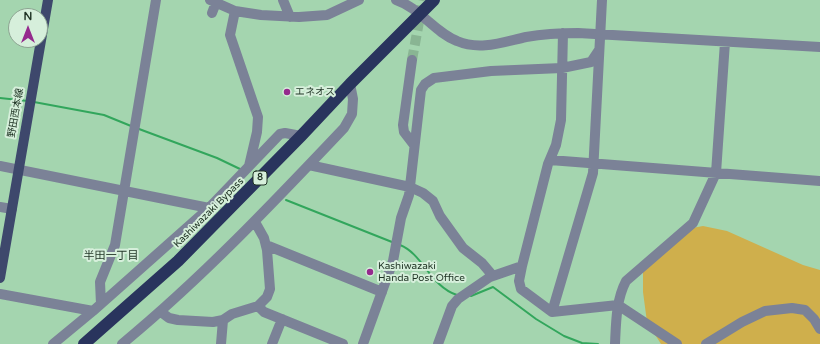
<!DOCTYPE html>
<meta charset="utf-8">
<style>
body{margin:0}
#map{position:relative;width:820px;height:344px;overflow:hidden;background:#a4d5af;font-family:"Varela Round",sans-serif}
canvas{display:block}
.north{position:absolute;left:8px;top:8px;width:40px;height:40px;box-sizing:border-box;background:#d6efdb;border:1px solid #8da492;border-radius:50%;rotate:0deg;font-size:11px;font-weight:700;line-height:16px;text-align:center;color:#1f3324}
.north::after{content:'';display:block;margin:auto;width:14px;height:18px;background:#952a8d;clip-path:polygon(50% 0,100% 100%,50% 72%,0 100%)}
</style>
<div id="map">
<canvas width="820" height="344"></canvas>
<div class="north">N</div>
</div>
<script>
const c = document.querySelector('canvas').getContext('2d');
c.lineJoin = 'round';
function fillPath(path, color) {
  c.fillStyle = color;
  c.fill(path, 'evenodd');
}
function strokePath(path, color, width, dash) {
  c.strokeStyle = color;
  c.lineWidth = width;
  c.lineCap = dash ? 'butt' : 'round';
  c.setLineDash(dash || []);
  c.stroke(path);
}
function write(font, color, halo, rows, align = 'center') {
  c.font = font + ' "Varela Round","Noto Sans JP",sans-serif';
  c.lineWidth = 4;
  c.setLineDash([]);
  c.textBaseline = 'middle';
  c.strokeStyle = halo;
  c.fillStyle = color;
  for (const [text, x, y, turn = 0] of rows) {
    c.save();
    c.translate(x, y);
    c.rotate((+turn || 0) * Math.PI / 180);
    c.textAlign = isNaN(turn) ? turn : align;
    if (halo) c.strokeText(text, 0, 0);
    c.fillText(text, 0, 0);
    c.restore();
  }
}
fillPath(new Path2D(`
 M703,226L727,231L803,265L820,270V344H661L647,322L643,292V271L687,229Z`), '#cfaf4c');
strokePath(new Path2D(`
 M0,98L28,101
 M34,102L104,115L131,126
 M139,129L217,158L240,169
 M286,200L392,242
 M400,245C423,254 430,286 457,295
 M471,296L493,287L536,319L564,336L582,343L598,344`), '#32a65c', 2);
strokePath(new Path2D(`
 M412,60L423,0`), '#89b593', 10, [10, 5]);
strokePath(new Path2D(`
 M210,0L235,11L261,15L299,17L327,15L359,0
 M283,0L290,17
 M396,0C420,8 434,32 457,41C480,51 503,42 526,37C543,34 560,33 578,33L820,47
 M235,11L230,35L258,117L257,132L249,166
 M212,13L217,0
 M563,33L561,120L556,145L548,164L522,266L519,281L521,289L552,312L618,305L677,344
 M412,60L403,125L404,132L414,145
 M550,160L820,181
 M309,165L410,187L423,193L433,201L440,216L463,248L482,263L493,276
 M0,166L209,208
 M0,207L12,209
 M266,245L382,292
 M0,294L93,311
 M101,304L100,282L115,245L156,0
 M258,306L264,312L343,344
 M161,312L169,318L178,320L213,322L223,320L232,314L258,306L267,297L270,289L267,250L264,238L255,222
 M552,312L593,173L602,0
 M53,344L93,311L209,208L280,134L285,133L301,136
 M122,344C202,278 273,203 344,128L352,114L353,99L350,84
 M221,344L223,320
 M272,344L282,319
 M363,344L393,261L401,218L409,195L421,90L425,84L434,78L491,71L562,68L591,62L599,50
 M438,344L452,306L458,299L490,277L522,266
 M615,344C616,323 616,300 626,281L693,223L716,173L725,42
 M706,344L742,322L765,311L792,308L805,310L814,319L820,329`), '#7b8297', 10);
strokePath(new Path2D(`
 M0,278L48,0`), '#3e486c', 10);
strokePath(new Path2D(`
 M84,344L178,261L301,136L350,84L434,0`), '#29345d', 12);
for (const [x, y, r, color] of [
 [287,92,4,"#952a8d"],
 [370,272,4,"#952a8d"]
]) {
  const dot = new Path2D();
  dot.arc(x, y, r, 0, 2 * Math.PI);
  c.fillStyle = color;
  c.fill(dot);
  strokePath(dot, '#d6efdb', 1.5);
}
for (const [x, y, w] of [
 [260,178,14]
]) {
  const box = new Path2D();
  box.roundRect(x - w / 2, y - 7, w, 14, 3);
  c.fillStyle = '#d6efdb';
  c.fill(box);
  strokePath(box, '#1f3324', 1);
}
write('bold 9px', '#1f3324', null, [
 ["8",260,178]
]);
write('10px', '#1f3324', '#d6efdb', [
 ["エネオス",295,92],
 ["Kashiwazaki",378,266],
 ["Handa Post Office",378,278]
], 'left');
write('10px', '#1f3324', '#d6efdb', [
 ["野田西本線",16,113,-80],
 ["Kashiwazaki Bypass",209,213,-45]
]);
write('11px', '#1f3324', '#d6efdb', [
 ["半田一丁目",111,256]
]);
</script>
